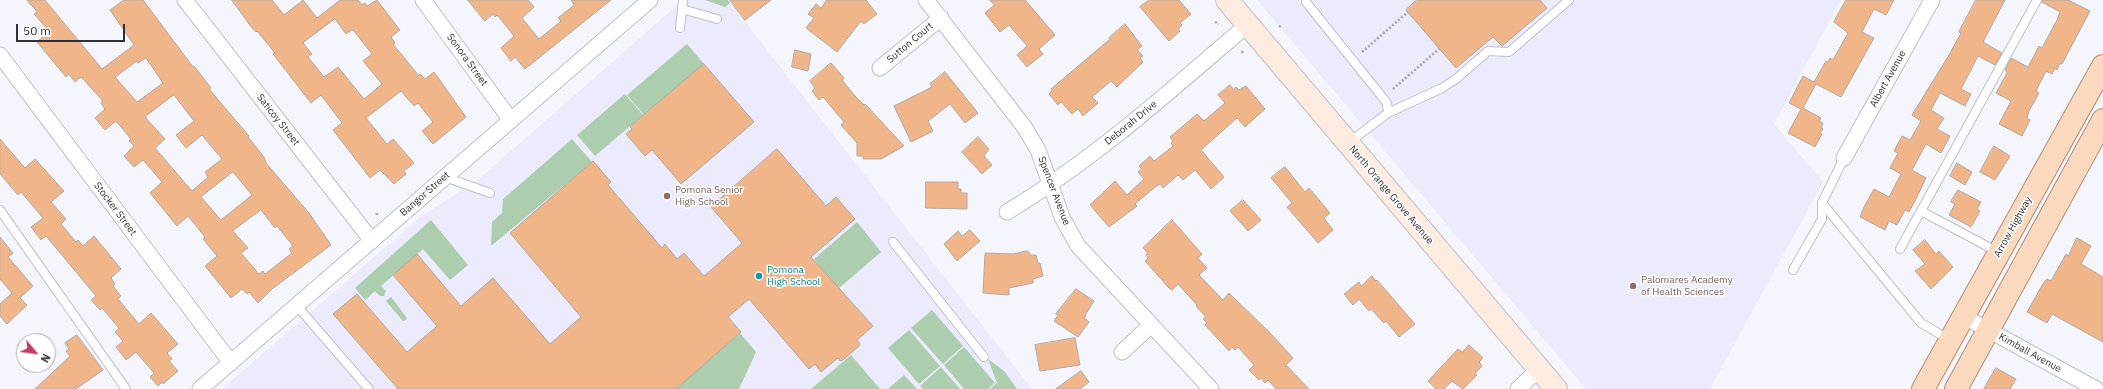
<!DOCTYPE html>
<style>
body{margin:0}
#map{position:relative;width:2103px;height:389px;overflow:hidden;background:#f5f5fe;font-family:"IBM Plex Sans",sans-serif}
canvas{display:block}
.north{position:absolute;left:16px;top:333px;width:40px;height:40px;box-sizing:border-box;background:#fff;border:1px solid #acacae;border-radius:50%;rotate:119deg;font-size:11px;font-weight:700;line-height:16px;text-align:center;color:#303035}
.north::after{content:'';display:block;margin:auto;width:14px;height:18px;background:#c43766;clip-path:polygon(50% 0,100% 100%,50% 72%,0 100%)}
.scale{position:absolute;left:16px;top:24px;width:109px;height:18px;box-sizing:border-box;border:2px solid #303035;border-top:0;padding-left:5px;font-size:12px;line-height:14px;white-space:nowrap;color:#303035;-webkit-text-stroke:3px #fff;paint-order:stroke}
</style>
<div id="map">
<canvas width="2103" height="389"></canvas>
<div class="north">N</div>
<div class="scale">50 m</div>
</div>
<script>
const c = document.querySelector('canvas').getContext('2d');
c.lineJoin = 'round';
function fillPath(path, color) {
  c.fillStyle = color;
  c.fill(path, 'evenodd');
}
function strokePath(path, color, width, dash) {
  c.strokeStyle = color;
  c.lineWidth = width;
  c.lineCap = dash ? 'butt' : 'round';
  c.setLineDash(dash || []);
  c.stroke(path);
}
function write(font, color, halo, rows, align = 'center') {
  c.font = font + ' "IBM Plex Sans",sans-serif';
  c.lineWidth = 3;
  c.setLineDash([]);
  c.textBaseline = 'middle';
  c.strokeStyle = halo;
  c.fillStyle = color;
  for (const [text, x, y, turn = 0] of rows) {
    c.save();
    c.translate(x, y);
    c.rotate((+turn || 0) * Math.PI / 180);
    c.textAlign = isNaN(turn) ? turn : align;
    if (halo) c.strokeText(text, 0, 0);
    c.fillText(text, 0, 0);
    c.restore();
  }
}
fillPath(new Path2D(`
 M683,0H728L1032,389H222L419,218L479,179Z
 M1257,0H1841L1774,124L1823,182L1710,389H1586Z`), '#ebebfd');
fillPath(new Path2D(`
 M705,0H728L730,3L725,7Z
 M687,44L704,64L644,115L627,95Z
 M625,94L643,115L595,156L577,135Z
 M572,139L592,162L491,246L492,222L502,213L503,199Z
 M431,220L468,265L450,280L423,249L381,286L386,291L384,296H380L375,291L365,300L355,288Z
 M857,222L881,252L838,289L814,259Z
 M391,297L407,318L406,320L403,321L386,301Z
 M932,310L963,346L943,364L911,328Z
 M909,330L940,366L919,384L888,348Z
 M740,333L756,352L739,389H676Z
 M964,347L995,383L988,389H964L944,365Z
 M851,355L880,389H811Z
 M988,359L1004,371L1017,389H990L997,383Z
 M941,367L960,389H923L920,386Z
 M904,375L917,389H888Z`), '#accdae');
const building = new Path2D(`
 M27,0H45L102,69L134,45L110,10L124,0H143L193,67L194,66L211,88L209,89L249,136L248,137L264,157L266,163L309,213L331,245L272,289L258,303L249,292L247,294L242,289L231,298L205,266L217,256L203,239L205,237L188,216L177,226L150,193L162,182L143,160L134,167L124,156L134,146L129,141L131,139L116,121L105,130L95,118L105,109L101,103L103,101L81,77L75,82L69,74L66,77L37,42L49,31L34,14L37,12ZM146,58L163,83L137,102L115,77L137,61L138,63ZM174,95L194,121L176,135L186,148L202,135L222,159L205,172L208,177L192,191L155,148L165,139L145,117ZM233,172L252,195L221,220L201,197ZM261,210L275,228L277,226L293,246L289,249L292,253L265,274L263,271L259,274L241,253L248,248L233,231Z
 M232,0H272L284,15L303,0L317,18L340,0H358L362,5L365,3L367,6L377,0L400,30L391,37L395,43L393,44L419,76L420,74L425,79L434,72L466,117L433,144L422,131L433,122L418,103L414,106L401,91L366,118L387,144L393,139L414,163L404,171L406,174L394,184L380,170L370,178L333,130L342,123L321,95L311,103L273,54L275,53L257,31L256,32L252,28ZM335,19L346,34L352,30L354,31L372,54L363,61L382,84L364,99L338,67L324,77L308,57L312,54L303,43Z
 M468,0H528L534,7L522,18L539,39L561,21L558,18L574,5L571,0H611L525,69L515,57L511,61L501,48L514,36L497,15L495,17L493,14L485,21Z
 M730,0H771L745,20Z
 M827,0H866L877,14L864,24L861,21L837,52L806,28L814,18L808,14L816,4L821,8Z
 M990,0H1025L1055,35L1039,49L1043,54L1027,67L1017,55L1027,46L1009,25L1000,32L985,13L994,5Z
 M1149,0H1179L1191,14L1180,23L1182,25L1178,29L1180,31L1169,41L1140,7Z
 M1417,0H1540L1547,8L1502,46L1493,37L1456,68L1406,10Z
 M1846,0H1894L1886,15L1874,9L1862,32L1874,38L1841,97L1816,84L1803,108L1821,118L1819,121L1823,123L1821,128L1823,129L1820,133L1822,134L1815,147L1788,133L1801,109L1789,103L1803,76L1814,82L1826,61L1828,62L1830,58L1833,60L1848,33L1834,22Z
 M1976,0H2005L1983,42L2002,53L1995,65L1978,56L1961,89L1971,94L1965,106L1940,93L1931,110L1944,118L1937,129L1950,136L1941,153L1926,144L1912,170L1926,178L1916,199L1909,212L1905,210L1897,225L1889,221L1885,230L1860,217L1864,207L1874,189L1889,197L1901,174L1890,168L1898,153L1894,151L1902,136L1910,140L1921,121L1912,115L1949,55L1961,33L1959,32Z
 M2042,0H2068L2090,11L2062,64L2060,63L2057,70L2055,68L2052,74L2046,71L2036,91L2039,93L2029,111L2027,118L2030,120L2022,136L1999,124L2011,101L1996,93L2007,73V72L2005,70L2011,58L2028,67L2039,46L2042,48L2057,20L2060,12L2042,2Z
 M1125,24L1142,46L1137,50L1143,56L1140,58L1143,62L1117,87L1111,81L1092,97L1098,103L1083,116L1078,109L1072,114L1061,102L1058,105L1049,94L1052,91L1051,89L1110,39L1109,38Z
 M795,50L811,54L808,71L792,67Z
 M831,63L844,78L842,80L855,96L864,105L865,104L904,146L881,159H863V156H857V143L841,125L844,122L823,97L819,100L812,91L815,88L810,81Z
 M704,64L754,122L681,184L652,150L645,156L626,134L632,129L630,127Z
 M945,72L978,113L965,123L950,104L928,121L933,131L911,142L894,106L932,87L930,84Z
 M1230,85L1234,90L1236,87L1239,90L1246,86L1265,109L1245,127L1237,118L1201,150L1224,177L1211,189L1195,170L1183,180L1178,175L1163,188L1160,184L1155,187L1135,204L1137,206L1109,227L1090,205L1115,181L1127,195L1144,179L1138,172L1142,169L1139,166L1150,156L1154,161L1173,146L1171,143L1173,141L1170,137L1197,114L1204,121L1225,103L1218,95Z
 M978,137L989,149L984,156L992,165L982,174L962,152Z
 M0,139L25,168L35,159L64,191L51,202L66,219L61,224L76,242L78,240L83,246L94,236L121,269L111,278L115,284L113,286L121,296L118,299L139,324L151,313L178,344L167,353L172,359L169,361L178,371L163,384L162,382L158,386L150,377L154,373L136,352L126,360L116,347L123,341L115,332L119,328L102,308L100,310L91,300L96,296L46,236L41,240L31,227L43,218L21,192L18,195L0,174Z
 M1994,146L2010,156L1995,180L1980,172Z
 M777,149L826,206L836,197L855,219L811,257L873,326L857,340L860,344L859,346L843,360L840,361L838,358L821,372L815,364L809,369L749,299L728,317L741,332L676,389H398L333,314L357,294L407,352L437,326L393,275L417,254L461,306L493,278L550,344L581,317L510,233L593,161L611,182L608,185L662,248L665,244L677,259L684,253L704,276L742,243L711,207Z
 M1957,163L1972,172L1965,185L1950,176Z
 M1285,167L1305,192L1309,188L1330,213L1324,218L1333,230L1318,243L1287,207L1292,203L1271,178Z
 M926,182H958V189H961V193H967V209L926,208Z
 M1958,190L1981,202L1977,209L1980,211L1971,227L1949,215L1955,204L1951,202Z
 M1243,200L1261,220L1248,231L1230,211Z
 M1172,220L1202,254L1198,258L1207,268L1199,275L1223,300L1229,293L1271,334L1293,358L1286,365L1309,389H1276L1268,380L1265,383L1261,378L1259,380L1249,370L1254,365L1238,347L1235,350L1232,347L1229,351L1205,325L1207,323L1203,319L1206,317L1196,306L1197,305L1178,284L1172,290L1169,288L1145,261L1148,258L1146,255L1148,253L1143,248Z
 M970,230L980,241L957,261L944,244L958,231L962,236Z
 M0,237L13,253L8,257L33,286L20,298L27,305L7,324L0,316V304L12,293L0,279Z
 M2077,238L2091,246L2081,264L2103,277V342L2052,314L2047,323L2027,312L2044,282L2047,279L2051,281L2066,254L2068,256Z
 M1925,240L1936,254L1939,251L1953,267L1931,289L1915,271L1925,264L1913,250Z
 M1028,251L1031,255H1036L1038,263H1040L1043,276L1033,279V283L1009,288V295L983,293L985,253L1013,254Z
 M1372,276L1376,281L1377,280L1415,324L1399,337L1386,321L1384,323L1371,309L1369,311L1359,299L1353,305L1344,294L1359,282L1361,286Z
 M1076,289L1094,301L1085,315L1086,316L1084,318L1089,322L1078,337L1054,321L1058,315L1056,314Z
 M77,335L103,370L76,389H35L70,356L66,351L69,349L65,343Z
 M1075,338L1080,365L1040,371L1035,345Z
 M1469,345L1483,358L1479,362L1482,366L1475,373L1477,375L1463,389L1452,381L1444,389H1436L1428,381L1458,349L1462,352Z
 M1996,368L2016,379L2010,389H1984Z
 M1081,371L1089,382L1080,389H1056Z`);
fillPath(building, '#f0b689');
strokePath(building, '#b1a8a1', 1);
const lane = new Path2D(`
 M1306,2L1387,103L1388,113L1348,143
 M682,9L717,19
 M680,28L683,0
 M1388,113L1442,88L1456,79L1488,51L1509,52L1569,0
 M445,177L490,193
 M1822,203L1921,323L1950,340
 M0,210L126,389
 M1921,211L1998,252
 M893,242L984,357
 M1900,249L2037,0
 M1793,270L1822,219V203L1844,158
 M297,306L369,389`);
const street = new Path2D(`
 M185,0L372,241
 M423,0L510,119
 M926,0L1025,128L1038,150L1062,217L1078,246L1211,389
 M0,55L231,363
 M880,68L941,18
 M1844,158L1932,0
 M1007,212C1095,159 1170,91 1247,25
 M1963,316L2096,389
 M1122,352L1151,325
 M200,389L650,0
 M1518,389L1539,369`);
const secondary = new Path2D(`
 M1227,0L1556,389`);
const primary = new Path2D(`
 M1923,389L2103,66
 M1956,389L2103,120`);
strokePath(lane, '#bfbfca', 10);
strokePath(street, '#bfbfca', 17);
strokePath(secondary, '#bfbfca', 24);
strokePath(primary, '#b38d72', 24);
strokePath(new Path2D(`
 M1215,22L1219,24
 M1279,27L1282,25
 M1242,51L1243,55
 M1362,52L1408,12
 M1393,89L1439,49
 M377,215V211`), '#a5a5ac', 2.5, [2, 2]);
strokePath(lane, '#fff', 8);
strokePath(street, '#fff', 15);
strokePath(secondary, '#fdecdf', 22);
strokePath(primary, '#fbd9be', 22);
for (const [x, y, r, color] of [
 [667,196,4,"#8d6e63"],
 [759,276,4,"#0f9aa8"],
 [1633,286,4,"#8d6e63"]
]) {
  const dot = new Path2D();
  dot.arc(x, y, r, 0, 2 * Math.PI);
  c.fillStyle = color;
  c.fill(dot);
  strokePath(dot, '#fff', 1.5);
}
write('10px', '#303035', '#fff', [
 ["Sutton Court",910,43,-40],
 ["Sonora Street",467,60,54],
 ["Albert Avenue",1888,79,-61],
 ["Saticoy Street",278,120,52],
 ["Deborah Drive",1131,123,-39],
 ["Spencer Avenue",1054,191,69],
 ["Bangor Street",425,194,-41],
 ["North Orange Grove Avenue",1391,195,50],
 ["Stocker Street",115,209,53],
 ["Arrow Highway",2013,227,-61],
 ["Kimball Avenue",2030,353,29]
]);
write('10px', '#785e54', '#fff', [
 ["Pomona Senior",675,190],
 ["High School",675,202],
 ["Palomares Academy",1641,280],
 ["of Health Sciences",1641,292]
], 'left');
write('10px', '#0d838f', '#fff', [
 ["Pomona",767,270],
 ["High School",767,282]
], 'left');
</script>
